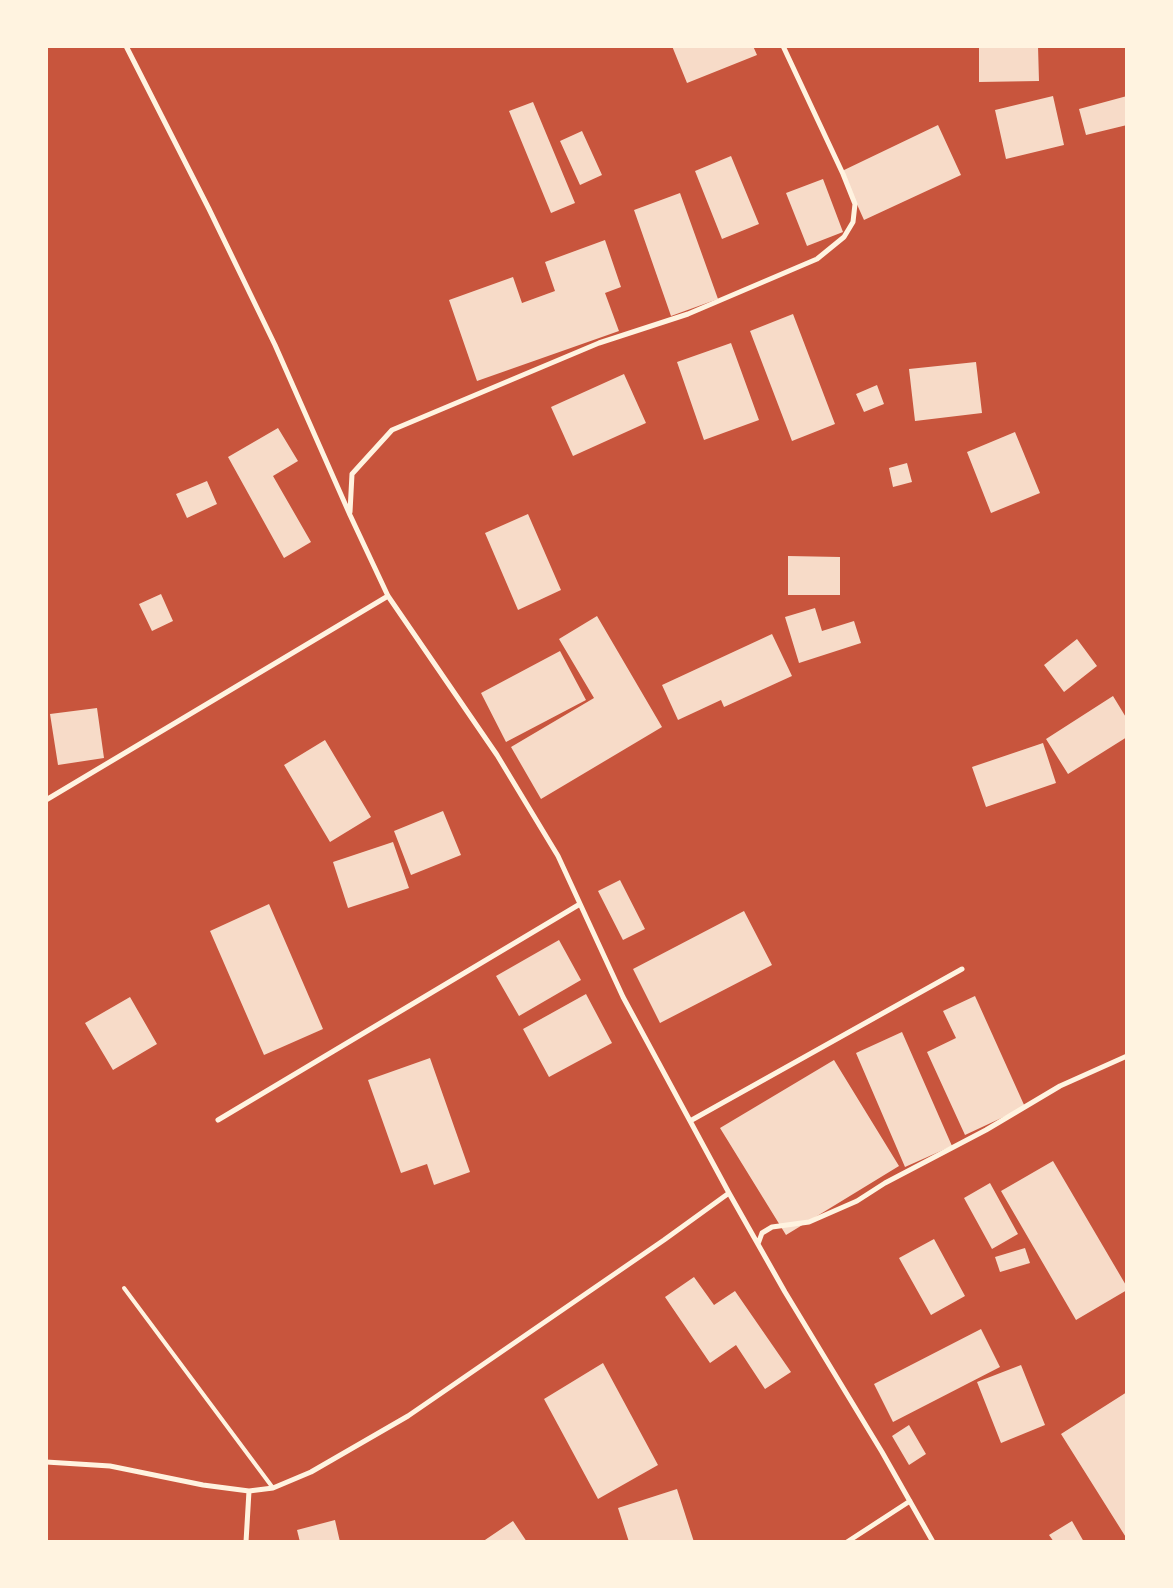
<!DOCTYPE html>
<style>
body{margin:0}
#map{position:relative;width:1173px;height:1588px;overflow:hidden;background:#c8553d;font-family:"DejaVu Sans",sans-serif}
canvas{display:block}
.frame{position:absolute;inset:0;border:48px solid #fff3e0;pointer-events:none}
</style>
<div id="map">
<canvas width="1173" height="1588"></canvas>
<div class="frame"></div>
</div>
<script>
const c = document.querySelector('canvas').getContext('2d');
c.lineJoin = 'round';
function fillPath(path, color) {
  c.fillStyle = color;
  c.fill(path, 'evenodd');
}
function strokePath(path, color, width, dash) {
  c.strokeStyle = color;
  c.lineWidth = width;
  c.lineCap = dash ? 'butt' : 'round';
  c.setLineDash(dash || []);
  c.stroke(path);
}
fillPath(new Path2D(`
 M672,46H753L757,55L687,83Z
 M979,46H1038L1039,81L979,82Z
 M1053,96L1064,145L1006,159L995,110Z
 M1127,96V125L1086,135L1079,109Z
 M533,102L575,203L551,213L509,111Z
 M938,125L961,175L864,220L842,171Z
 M582,131L602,175L580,185L560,141Z
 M731,156L759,224L722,239L695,171Z
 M823,179L843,232L807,246L786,193Z
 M680,193L718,299L671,316L634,210Z
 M605,240L621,287L605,293L619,331L477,381L449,300L513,277L522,303L555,291L545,262Z
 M793,314L835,424L792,441L750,331Z
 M731,343L759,420L704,440L677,362Z
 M976,362L982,413L915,421L909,369Z
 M624,374L646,423L573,456L551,407Z
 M877,385L884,404L864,412L856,394Z
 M278,428L298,461L273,476L311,542L284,558L228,457Z
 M1015,432L1040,493L991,513L967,452Z
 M907,463L912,482L893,487L889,468Z
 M207,481L217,504L187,518L176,494Z
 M528,514L561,590L518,610L485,533Z
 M788,556L840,557V595H788Z
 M161,594L173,621L152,631L139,604Z
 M815,608L822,631L854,621L861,643L799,663L785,617Z
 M597,616L662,727L541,799L511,747L594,698L559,639Z
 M772,634L792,676L724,707L721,700L678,720L662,685Z
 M1077,639L1097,666L1064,692L1044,665Z
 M560,651L586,700L506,742L481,693Z
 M1113,696L1127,719V737L1068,774L1046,739Z
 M97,708L104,758L58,765L50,714Z
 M325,740L371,817L330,842L284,765Z
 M1043,743L1056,783L986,807L972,767Z
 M443,811L461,855L411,875L394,831Z
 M393,842L409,888L348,908L333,862Z
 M620,880L645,929L623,940L598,891Z
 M269,904L323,1029L264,1055L210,931Z
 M744,911L772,965L660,1023L633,969Z
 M559,940L581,980L519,1016L496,976Z
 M586,994L612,1043L549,1077L523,1029Z
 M975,996L1025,1107L965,1135L927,1052L956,1038L943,1011Z
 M130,997L157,1044L113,1070L85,1023Z
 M902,1032L952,1146L905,1167L856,1053Z
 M430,1058L470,1172L434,1185L427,1164L401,1173L368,1080Z
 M834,1060L899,1166L786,1235L720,1128Z
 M1053,1161L1127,1287V1290L1076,1320L1001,1191Z
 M990,1183L1018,1234L992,1249L964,1198Z
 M934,1239L965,1296L931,1315L899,1258Z
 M1025,1248L1030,1263L1000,1272L995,1257Z
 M694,1277L714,1305L735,1291L791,1372L765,1389L736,1345L710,1363L665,1297Z
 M981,1329L1000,1367L893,1422L874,1384Z
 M603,1363L658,1465L598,1499L544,1399Z
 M1021,1365L1045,1425L1001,1443L977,1382Z
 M1127,1392V1539L1061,1434Z
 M909,1425L926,1454L909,1465L892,1436Z
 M677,1489L694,1542H629L618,1508Z
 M335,1520L340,1542H300L297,1530Z
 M513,1521L527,1542H482Z
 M1072,1521L1084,1542H1054L1049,1535Z`), '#f7dbc8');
strokePath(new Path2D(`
 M124,1288L273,1488`), '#fff3e0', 4);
strokePath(new Path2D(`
 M126,46L209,209L275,345L350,515L388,596L497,755L558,856L623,997L729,1193L785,1292L882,1452L933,1542
 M350,512L352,474L392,430L599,343L688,314L817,259L844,237L853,222L855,204L843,174L783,46
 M46,800L388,596
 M218,1120L580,904
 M690,1121L962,969
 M758,1244L762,1233L772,1227L809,1222L857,1201L885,1183L986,1130L1060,1086L1127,1056
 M46,1462L110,1466L203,1485L249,1491L273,1488L311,1472L408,1416L664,1240L729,1193
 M246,1542L249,1491
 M847,1542L910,1501`), '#fff3e0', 5);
</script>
